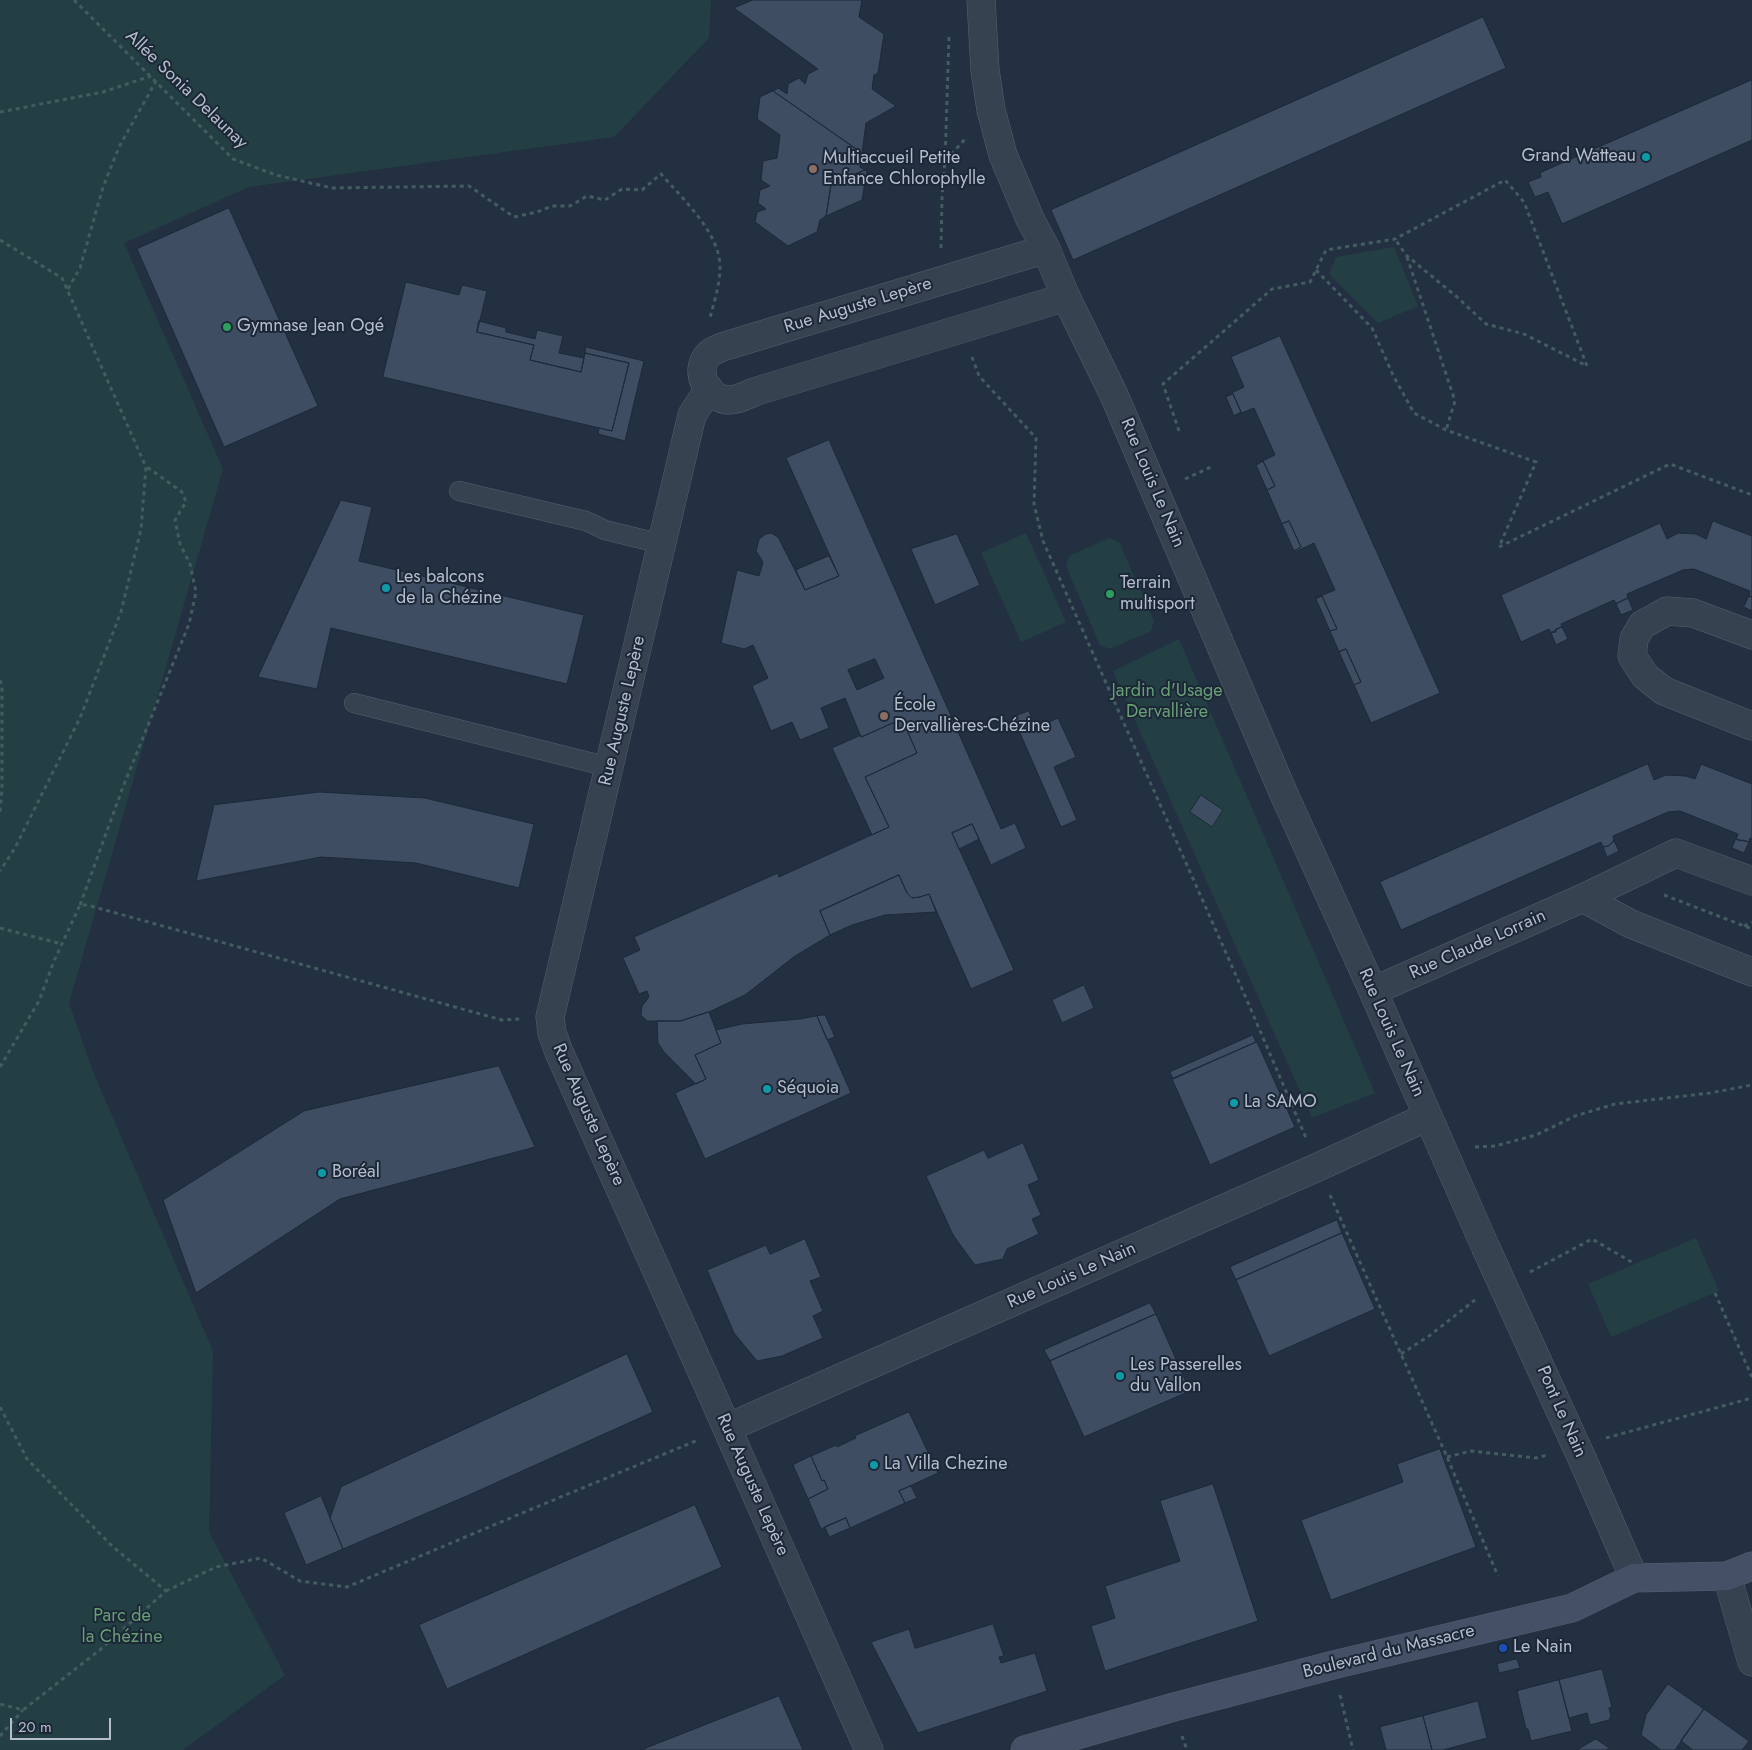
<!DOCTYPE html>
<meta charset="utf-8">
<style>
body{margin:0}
#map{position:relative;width:1752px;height:1750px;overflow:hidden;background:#223042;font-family:Jost,sans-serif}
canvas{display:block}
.scale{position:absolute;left:10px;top:1718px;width:101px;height:22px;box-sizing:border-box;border:2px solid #b3bdcc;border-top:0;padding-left:6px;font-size:15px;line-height:18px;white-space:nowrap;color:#b3bdcc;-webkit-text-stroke:4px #1c2737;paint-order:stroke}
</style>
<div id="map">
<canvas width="1752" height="1750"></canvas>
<div class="scale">20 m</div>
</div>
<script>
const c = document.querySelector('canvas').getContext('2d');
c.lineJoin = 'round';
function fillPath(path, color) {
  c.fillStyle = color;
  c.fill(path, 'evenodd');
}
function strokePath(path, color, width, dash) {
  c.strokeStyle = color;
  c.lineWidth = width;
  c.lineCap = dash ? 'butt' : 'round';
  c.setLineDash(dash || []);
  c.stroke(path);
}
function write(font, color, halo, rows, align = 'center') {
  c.font = font + ' Jost,sans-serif';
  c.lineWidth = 4;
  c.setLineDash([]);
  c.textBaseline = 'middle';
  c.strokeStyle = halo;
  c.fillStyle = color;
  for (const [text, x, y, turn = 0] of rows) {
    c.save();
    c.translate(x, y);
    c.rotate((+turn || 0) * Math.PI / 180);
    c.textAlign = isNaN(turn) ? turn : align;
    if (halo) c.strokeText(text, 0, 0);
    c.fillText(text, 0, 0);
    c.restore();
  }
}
fillPath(new Path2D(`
 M0,0H711L709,38L614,137L249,187L124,243L223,469L69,1003L92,1069L213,1351L209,1532L285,1675L183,1750H0Z
 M1394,247L1418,306L1378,323L1329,274L1336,257Z
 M1026,533L1066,622L1021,642L981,553Z
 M1109,538L1119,542L1154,621L1151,631L1110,649L1100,645L1066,566L1069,556Z
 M1179,639L1375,1093L1312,1118L1113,671Z
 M1696,1238L1719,1291L1611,1337L1588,1284Z`), '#243f43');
const building = new Path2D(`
 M753,0H862L859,17L884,34L878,73L874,75L872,89L896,106L866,123L862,153L773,91L778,88L787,94L788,84L799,78L805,84L808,74L818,69L734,8Z
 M1483,17L1506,68L1073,260L1051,210Z
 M1752,80V140L1562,224L1548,192L1535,197L1528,182L1541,177L1540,173Z
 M773,91L862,153L860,167L865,170L831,185L826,216L820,220L817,232L788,246L755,222L757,212L766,209L758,203L760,190L770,186L761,180L763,161L777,158L780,135L757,119L760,97Z
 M865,170L867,171L862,200L826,216L831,185Z
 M229,208L318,406L224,447L137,249Z
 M406,282L459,295L462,285L487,291L477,332L534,345L530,360L581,372L585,353L629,363L612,431L383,377Z
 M479,321L506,328V332L535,339L537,330L563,336L559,353L584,358L581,372L530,360L534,345L477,332Z
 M1280,336L1440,693L1371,723L1354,685L1361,682L1346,649L1339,652L1330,631L1337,629L1322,596L1315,598L1335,590L1314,543L1295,552L1294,551L1301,547L1289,521L1282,524L1267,490L1275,486L1263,461L1256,465V464L1275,455L1254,408L1234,416L1241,412L1233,394L1225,396L1244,387L1231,357Z
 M586,347L644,361L625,441L598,434L599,428L612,431L629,363L585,353Z
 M1233,394L1241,412L1234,416L1226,397Z
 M829,440L1001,829L1015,823L1026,848L991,865L972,824L952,833L1014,970L971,989L929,894L920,897L912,898L907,893L899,875L820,911L830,935L795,956L745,995L709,1012L680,1021H647L641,1015L642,1006L649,997L647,991L639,994L623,958L640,950L634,937L778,873L779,877L889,827L865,777L917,753L902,719L861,737L845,698L821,708L829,728L800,740L792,722L771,731L752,686L768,678L753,645L744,649L721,643L737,570L759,576L763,562L756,551L759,539L766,534L771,533L778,537L805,590L839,576L786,458ZM875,659L884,678L857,690L848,670Z
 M1263,461L1275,486L1267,490L1256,465Z
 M341,500L372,507L359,561L584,615L567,684L331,628L317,689L258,677Z
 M1289,521L1301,547L1294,551L1282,524Z
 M1713,521L1752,536V597L1749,596L1750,591L1694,569L1683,570L1627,594L1628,598L1616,604L1614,600L1561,624L1562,627L1556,629V632L1551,633L1549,629L1521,642L1501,595L1660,523L1667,539L1678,533L1696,534L1706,539Z
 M957,534L980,585L935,605L911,549Z
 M829,556L839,576L805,590L796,570Z
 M1322,596L1337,629L1330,631L1316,599Z
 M1749,596L1752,597V611L1744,607Z
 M1628,598L1633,610L1621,615L1616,604Z
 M1562,627L1568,639L1556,645L1551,633Z
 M1346,649L1361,682L1354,685L1339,652Z
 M1029,711L1036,728L1058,718L1076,757L1054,767L1077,820L1061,827L1013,717Z
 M902,719L917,753L865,777L889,827L872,835L832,748L861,735V737Z
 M1648,764L1654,780L1666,775L1686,776L1695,779L1701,764L1752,784V839L1750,838L1749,842L1743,840L1740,841L1736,839L1738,834L1680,811L1668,812L1613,836L1614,841L1608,846L1603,847L1601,842L1401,930L1380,882Z
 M320,792L425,798L534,824L519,888L416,863L321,857L196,881L214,805Z
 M1201,795L1223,810L1212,827L1190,812Z
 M972,824L979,839L959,849L952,833Z
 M1736,839L1749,842L1744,853L1732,848Z
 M1614,841L1619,851L1607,857L1603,847L1608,846Z
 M899,875L907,893L912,898L920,897L929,894L936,912L885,915L852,925L830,935L820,911Z
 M1084,985L1094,1008L1062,1023L1052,1000Z
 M709,1012L721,1043L695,1055L706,1079L696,1084L664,1052L658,1043L657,1021H680Z
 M825,1015L835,1037L827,1040L817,1016Z
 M817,1016L851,1093L705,1159L675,1093L706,1079L695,1055L721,1043L716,1030L742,1024L800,1019Z
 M1253,1035L1256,1042L1173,1079L1170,1072Z
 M1257,1042L1295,1127L1210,1165L1172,1079Z
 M499,1066L535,1147L340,1199L196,1293L163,1200L304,1111Z
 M1023,1143L1039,1180L1028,1185L1041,1215L1032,1219L1039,1234L1007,1249L1003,1259L975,1265L953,1235L926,1176L984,1150L988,1158Z
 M1337,1220L1342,1233L1236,1280L1230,1267Z
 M1342,1233L1375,1309L1269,1356L1236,1280Z
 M805,1239L821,1277L810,1281L823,1311L813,1316L823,1338L782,1356L757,1361L734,1333L707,1270L766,1245L770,1254Z
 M1150,1303L1156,1314L1050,1361L1044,1350Z
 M1156,1314L1190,1391L1084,1437L1050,1361Z
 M627,1354L653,1412L469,1495L343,1549L330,1518L341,1487Z
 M909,1412L938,1473L899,1491L905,1503L850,1528L846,1518L821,1529L808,1499L828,1489L824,1480L822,1481L811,1456L836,1445L837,1447L856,1438L855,1436Z
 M1440,1449L1476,1547L1331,1600L1301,1520L1403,1482L1397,1464Z
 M811,1456L822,1481L824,1480L828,1489L808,1499L793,1465Z
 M1213,1484L1258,1621L1105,1671L1091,1626L1115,1618L1105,1586L1180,1561L1160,1501Z
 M911,1486L917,1498L905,1503L899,1491Z
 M321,1496L343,1549L306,1565L284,1513Z
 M695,1505L722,1567L447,1689L419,1625Z
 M846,1518L850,1528L829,1537L825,1527Z
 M993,1624L1004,1656L999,1657L1001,1663L1035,1653L1047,1691L918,1733L871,1642L909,1629L915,1648Z
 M1517,1659L1520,1668L1499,1673L1497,1664Z
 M1602,1669L1612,1707L1609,1708L1611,1716L1609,1720L1590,1725L1587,1713L1569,1718L1559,1680Z
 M1559,1680L1572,1731L1531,1741L1528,1729H1526L1517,1691Z
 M1668,1684L1704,1709L1675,1750H1661L1641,1735L1646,1715Z
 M779,1696L803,1750H641Z
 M1478,1701L1487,1738L1443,1750H1432L1423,1716Z
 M1704,1709L1749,1741L1742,1750H1693L1681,1741Z
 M1423,1716L1432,1750H1386L1380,1727Z
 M1596,1739L1609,1748L1606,1750H1577Z`);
fillPath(building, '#3e4d62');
strokePath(building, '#1e2939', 1);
const service = new Path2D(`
 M459,491L586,521L605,530L662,544
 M354,703L609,767`);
const minor = new Path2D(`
 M981,0L985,70L991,110L1003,155L1030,219L1046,249L1066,297L1114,395L1283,792L1373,991L1485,1246
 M1046,249L722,347C717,349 712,351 708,355C694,371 706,397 727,400C737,401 748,394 757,391L1066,297
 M709,389L692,415L550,1017L552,1033L559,1052L711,1392L869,1750
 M1752,635L1693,613L1667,611L1642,625L1634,639L1632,656L1645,676L1664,691L1752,726
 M1583,898L1631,924L1752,972
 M1373,991L1583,898L1676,853L1752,881
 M727,1428L1318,1167L1427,1117
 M1584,1463L1634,1578
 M1727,1576L1752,1662`);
const secondary = new Path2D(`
 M1025,1750L1174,1707L1333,1665L1572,1608L1634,1578L1727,1576L1752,1566`);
strokePath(service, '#55606f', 20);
strokePath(minor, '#55606f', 29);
strokePath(secondary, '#55606f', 29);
strokePath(new Path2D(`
 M74,0L233,159L276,175L332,188L469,186L514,217L537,212L552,206H570L587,196L605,200L622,189L642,190L661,174C682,198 721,234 720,268C720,284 714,302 710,318
 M0,112L103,92L151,76
 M945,161L949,37
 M0,240L62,278L146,467L141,529L121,612L80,718L15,848L0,871
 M941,248L942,198L945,161L966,138
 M1407,257L1455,401L1446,430
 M1316,270L1372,328L1393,375L1414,413L1446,430L1536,462L1499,547
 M68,289L80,268L103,187L119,147L156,81
 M972,357L979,376L1036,438L1034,504L1043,541L1246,998L1306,1138
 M1179,431L1163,384L1272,289L1310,282L1326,250L1395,239L1505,180L1524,202L1587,366L1524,334L1486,324L1457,297L1406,255L1395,239
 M1185,479L1211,467
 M1499,547L1670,464L1752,495
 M0,680L2,687V789L0,812
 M1664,895L1752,929
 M80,905L123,787L189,624L196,592L190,564L180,544L175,520L186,502L182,492L147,467
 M1744,926L1752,922
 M0,928L62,944
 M0,1067L39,1001L54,961L80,905H87L502,1020L520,1019
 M1475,1147L1495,1146L1536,1135L1575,1116L1615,1104L1710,1093L1752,1085
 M1330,1195L1447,1457L1498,1576
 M1530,1272L1592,1239L1635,1264
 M1715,1293L1752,1377
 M1401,1354L1429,1336L1475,1300
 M0,1407L27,1459L112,1546L166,1591L101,1649L23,1710L0,1704
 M1606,1438L1752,1398
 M1447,1457L1471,1451L1536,1458L1547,1455
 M166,1591L216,1567L261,1558L300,1581L347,1587L527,1511L698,1440
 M1340,1695L1353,1750
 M0,1736L23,1710
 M1182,1736L1187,1750`), '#435c60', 3, [4, 4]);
strokePath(service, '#374251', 19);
strokePath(minor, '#374251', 28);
strokePath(secondary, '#445065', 28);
const minorBridge = new Path2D(`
 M1485,1246L1584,1463`);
strokePath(minorBridge, '#55606f', 29, []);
strokePath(minorBridge, '#374251', 28);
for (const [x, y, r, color] of [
 [1646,157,5,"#0f9aa8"],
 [813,169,5,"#8d6e63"],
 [227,327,5,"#2e9e5b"],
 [386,588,5,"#0f9aa8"],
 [1110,594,5,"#2e9e5b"],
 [884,716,5,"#8d6e63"],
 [767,1089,5,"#0f9aa8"],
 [1234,1103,5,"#0f9aa8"],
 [322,1173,5,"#0f9aa8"],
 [1120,1376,5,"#0f9aa8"],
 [874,1465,5,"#0f9aa8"],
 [1503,1648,5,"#1a4fb4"]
]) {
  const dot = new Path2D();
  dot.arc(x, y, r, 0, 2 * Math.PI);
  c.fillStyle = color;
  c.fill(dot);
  strokePath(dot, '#1c2737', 2);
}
write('18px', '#b3bdcc', '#1c2737', [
 ["Allée Sonia Delaunay",186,90,44],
 ["Rue Auguste Lepère",858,306,-17],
 ["Rue Louis Le Nain",1152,483,67],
 ["Rue Auguste Lepère",623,711,-77],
 ["Rue Claude Lorrain",1478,945,-24],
 ["Rue Louis Le Nain",1391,1033,66],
 ["Rue Auguste Lepère",588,1115,66],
 ["Rue Louis Le Nain",1072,1276,-24],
 ["Pont Le Nain",1561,1412,66],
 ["Rue Auguste Lepère",752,1485,66],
 ["Boulevard du Massacre",1389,1652,-14]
]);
write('18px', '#b3bdcc', '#1c2737', [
 ["Grand Watteau",1636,157,"right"],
 ["Multiaccueil Petite",823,159],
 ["Enfance Chlorophylle",823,180],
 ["Gymnase Jean Ogé",237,327],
 ["Les balcons",396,578],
 ["de la Chézine",396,599],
 ["Terrain",1120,584],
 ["multisport",1120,605],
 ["École",894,706],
 ["Dervallières-Chézine",894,727],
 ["Séquoia",777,1089],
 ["La SAMO",1244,1103],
 ["Boréal",332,1173],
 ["Les Passerelles",1130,1366],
 ["du Vallon",1130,1387],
 ["La Villa Chezine",884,1465],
 ["Le Nain",1513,1648]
], 'left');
write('18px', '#689f75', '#1c2737', [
 ["Jardin d'Usage",1167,692],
 ["Dervallière",1167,713],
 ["Parc de",122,1617],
 ["la Chézine",122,1638]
]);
</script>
